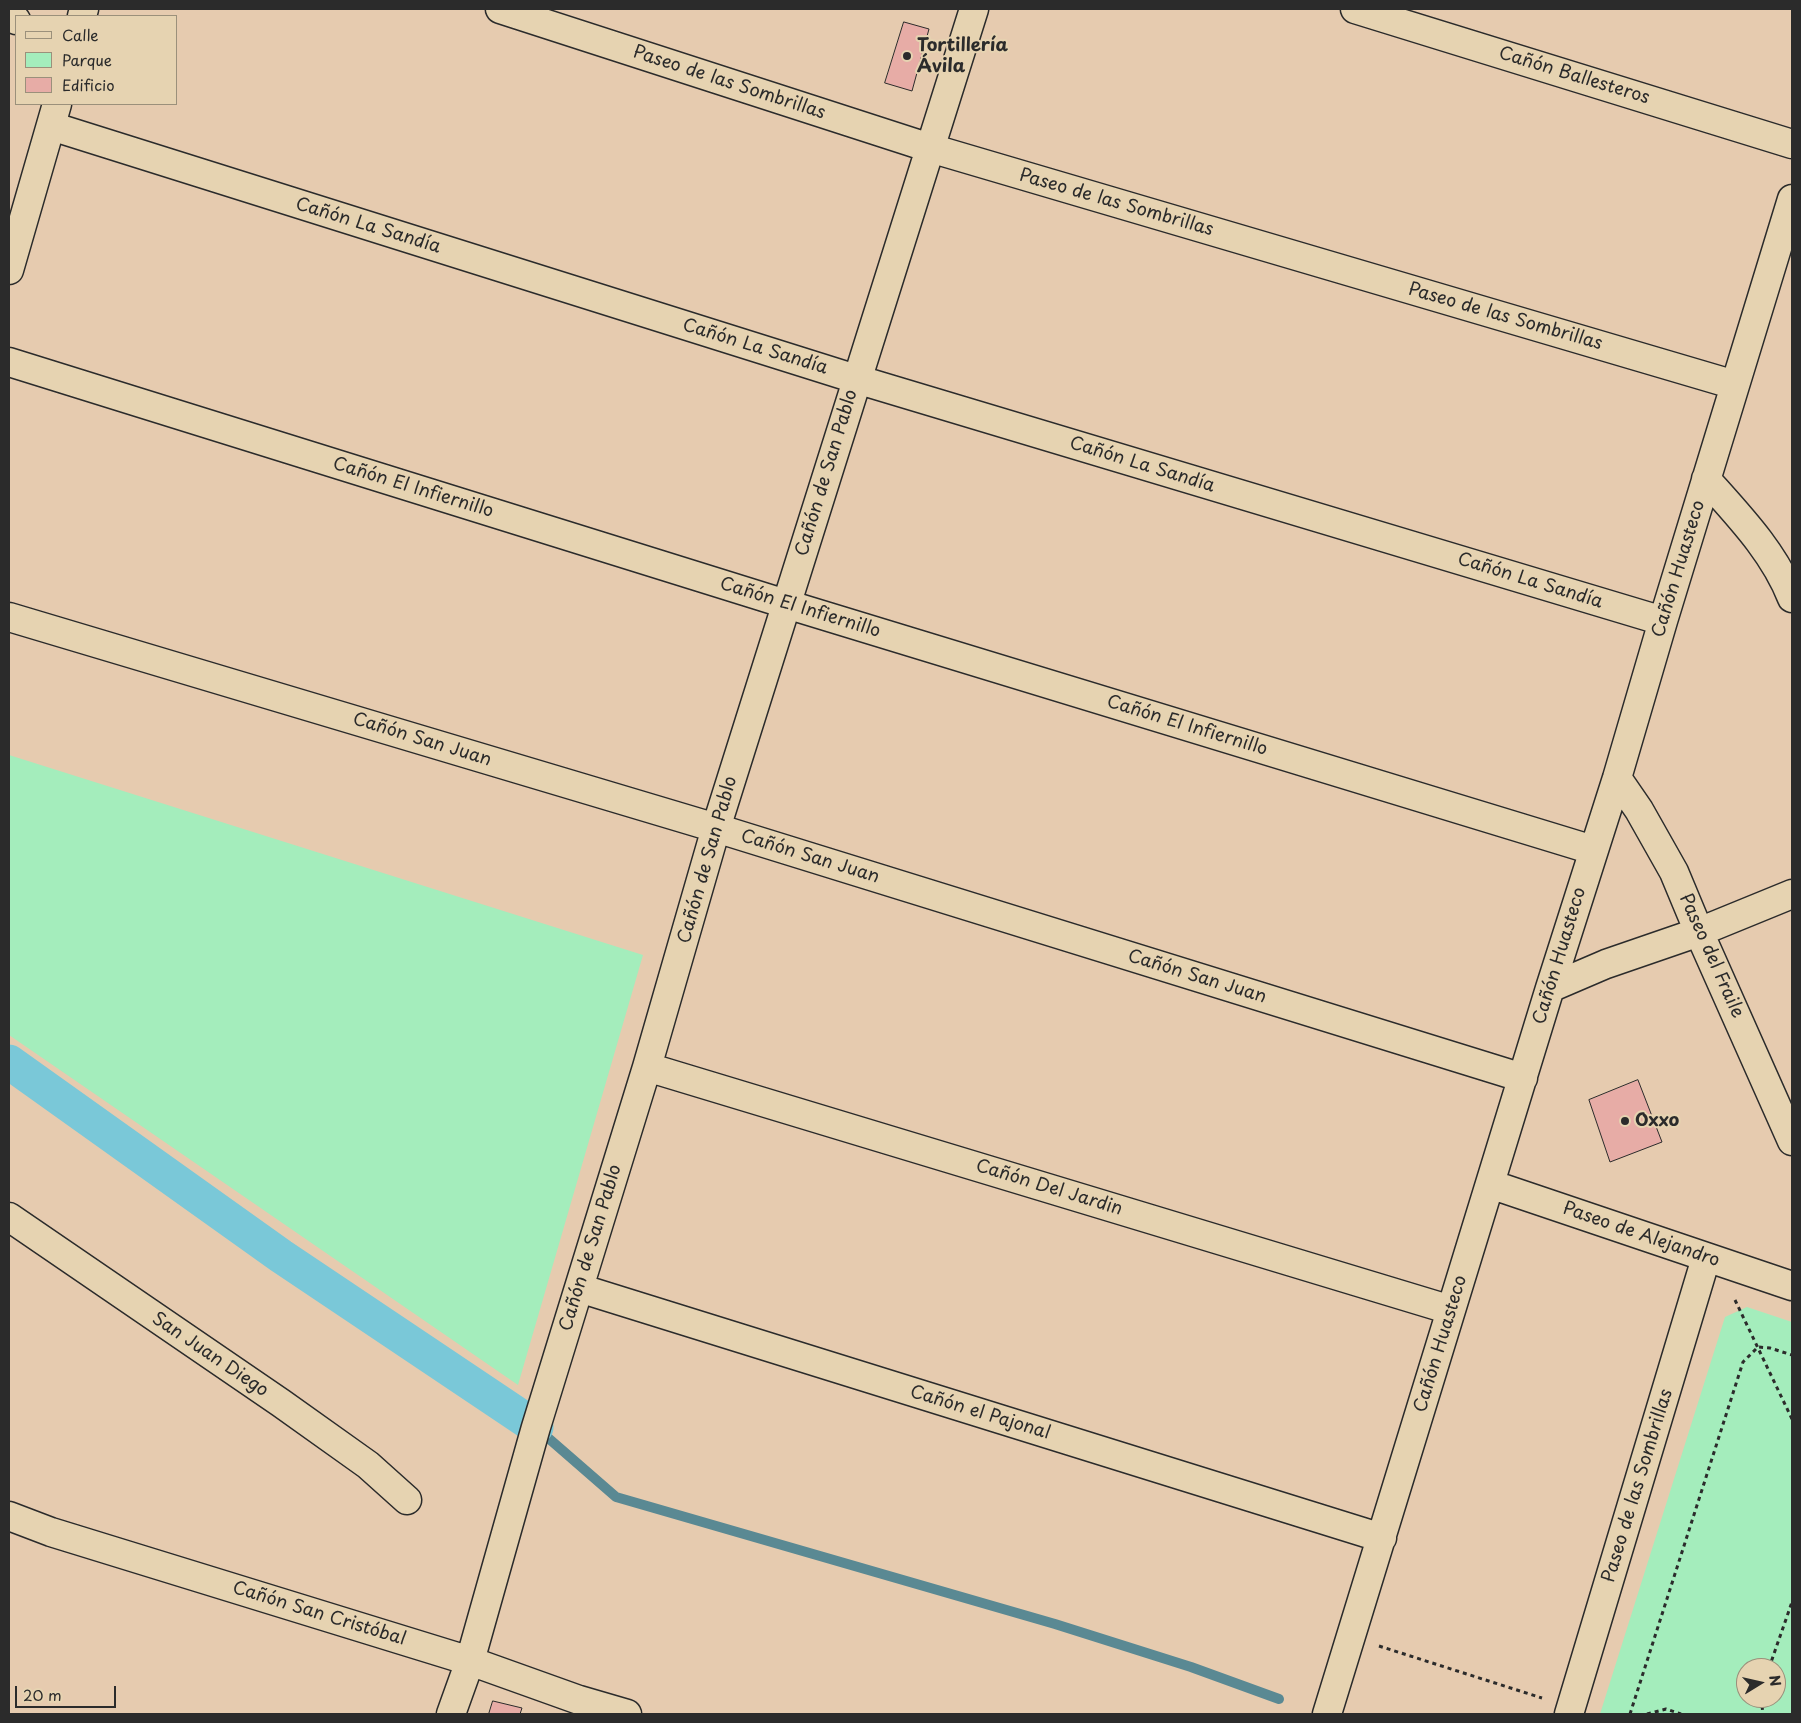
<!DOCTYPE html>
<meta charset="utf-8">
<style>
body{margin:0}
#map{position:relative;width:1801px;height:1723px;overflow:hidden;background:#e6cbaf;font-family:"Playpen Sans",sans-serif}
canvas{display:block}
.frame{position:absolute;inset:0;border:10px solid #2b2b2b;pointer-events:none}
.legend{position:absolute;left:15px;top:15px;width:162px;height:90px;box-sizing:border-box;background:#e6d3b1;border:1px solid #9b907b;margin:0;padding:6px 9px;list-style:none;font-size:15px;color:#2b2b2b}
.legend li{display:flex;align-items:center;gap:10px;height:25px}
.legend b{width:25px;border:1px solid #9b907b}
.north{position:absolute;left:1736px;top:1658px;width:50px;height:50px;box-sizing:border-box;background:#e6d3b1;border:1px solid #9b907b;border-radius:50%;rotate:81deg;font-size:14px;font-weight:700;line-height:20px;text-align:center;color:#2b2b2b}
.north::after{content:'';display:block;margin:auto;width:18px;height:22px;background:#2b2b2b;clip-path:polygon(50% 0,100% 100%,50% 72%,0 100%)}
.scale{position:absolute;left:15px;top:1686px;width:101px;height:22px;box-sizing:border-box;border:2px solid #2b2b2b;border-top:0;padding-left:6px;font-size:15px;line-height:18px;white-space:nowrap;color:#2b2b2b;-webkit-text-stroke:4px #e6d3b1;paint-order:stroke}
</style>
<div id="map">
<canvas width="1801" height="1723"></canvas>
<div class="frame"></div>
<ul class="legend">
<li><b style="height:6px;background:#e6d3b1"></b>Calle</li>
<li><b style="height:14px;background:#a4edbc"></b>Parque</li>
<li><b style="height:14px;background:#e7aca6"></b>Edificio</li>
</ul>
<div class="north">N</div>
<div class="scale">20 m</div>
</div>
<script>
const c = document.querySelector('canvas').getContext('2d');
c.lineJoin = 'round';
function fillPath(path, color) {
  c.fillStyle = color;
  c.fill(path, 'evenodd');
}
function strokePath(path, color, width, dash) {
  c.strokeStyle = color;
  c.lineWidth = width;
  c.lineCap = dash ? 'butt' : 'round';
  c.setLineDash(dash || []);
  c.stroke(path);
}
function write(font, color, halo, rows, align = 'center') {
  c.font = font + ' "Playpen Sans",sans-serif';
  c.lineWidth = 4;
  c.setLineDash([]);
  c.textBaseline = 'middle';
  c.strokeStyle = halo;
  c.fillStyle = color;
  for (const [text, x, y, turn = 0] of rows) {
    c.save();
    c.translate(x, y);
    c.rotate((+turn || 0) * Math.PI / 180);
    c.textAlign = isNaN(turn) ? turn : align;
    if (halo) c.strokeText(text, 0, 0);
    c.fillText(text, 0, 0);
    c.restore();
  }
}
fillPath(new Path2D(`
 M9,755L643,955L518,1385L9,1035Z
 M1747,1307L1792,1322V1714H1600L1725,1317ZM1746,1668H1776V1698H1746Z`), '#a4edbc');
strokePath(new Path2D(`
 M539,1430L616,1497L1055,1624L1191,1667L1279,1699`), '#5a8993', 10);
strokePath(new Path2D(`
 M9,1062L281,1256L536,1427`), '#7ac8d8', 35);
const building = new Path2D(`
 M904,22L929,29L912,91L885,83Z
 M1638,1080L1662,1142L1610,1162L1589,1100Z
 M493,1701L522,1708L520,1714H489Z`);
fillPath(building, '#e7aca6');
strokePath(building, '#2b2b2b', 1);
const minor = new Path2D(`
 M500,9L930,148L1735,385
 M1355,9L1792,144
 M82,16L84,9
 M9,17L16,20
 M51,126L856,379L1663,621
 M9,270L57,104
 M9,362L786,604L1593,850
 M1706,479C1739,516 1774,552 1792,598
 M9,617L716,828L1523,1078
 M1617,778L1639,810L1674,872L1699,932L1792,1141
 M1550,988L1606,964L1699,932L1792,894
 M647,1067L1451,1310
 M1490,1184L1792,1286
 M9,1217L281,1403L368,1465L407,1500
 M579,1288L1382,1538
 M9,1516L51,1532L470,1661L579,1700L627,1714
 M451,1714L470,1661L536,1427L647,1067L716,828L974,9
 M1327,1714L1550,988L1617,778L1663,621L1792,199
 M1569,1714L1706,1258`);
strokePath(minor, '#2b2b2b', 31);
strokePath(new Path2D(`
 M1735,1300L1792,1419
 M1379,1646L1542,1698
 M1769,1668L1792,1602
 M1761,1698L1763,1714
 M1630,1714L1743,1362L1758,1347L1770,1348L1792,1355
 M1647,1714L1666,1709L1681,1714`), '#2b2b2b', 3, [4, 4]);
strokePath(minor, '#e6d3b1', 28);
for (const [x, y, r, color] of [
 [907,56,5,"#2b2b2b"],
 [1625,1121,5,"#2b2b2b"]
]) {
  const dot = new Path2D();
  dot.arc(x, y, r, 0, 2 * Math.PI);
  c.fillStyle = color;
  c.fill(dot);
  strokePath(dot, '#e6d3b1', 2);
}
write('bold 18px', '#2b2b2b', '#e6d3b1', [
 ["Tortillería",917,46],
 ["Ávila",917,67],
 ["Oxxo",1635,1121]
], 'left');
write('18px', '#2b2b2b', '#e6d3b1', [
 ["Cañón Ballesteros",1574,76,17],
 ["Paseo de las Sombrillas",729,83,18],
 ["Paseo de las Sombrillas",1116,203,16],
 ["Cañón La Sandía",368,226,17],
 ["Paseo de las Sombrillas",1505,317,16],
 ["Cañón La Sandía",755,347,17],
 ["Cañón La Sandía",1142,465,17],
 ["Cañón de San Pablo",827,473,-73],
 ["Cañón El Infiernillo",413,488,17],
 ["Cañón Huasteco",1679,569,-73],
 ["Cañón La Sandía",1530,581,17],
 ["Cañón El Infiernillo",800,608,17],
 ["Cañón El Infiernillo",1187,726,17],
 ["Cañón San Juan",422,740,17],
 ["Cañón San Juan",810,857,17],
 ["Cañón de San Pablo",708,860,-74],
 ["Cañón Huasteco",1560,956,-73],
 ["Paseo del Fraile",1711,956,66],
 ["Cañón San Juan",1197,977,17],
 ["Cañón Del Jardin",1049,1188,17],
 ["Paseo de Alejandro",1641,1235,19],
 ["Cañón de San Pablo",591,1248,-73],
 ["Cañón Huasteco",1441,1344,-73],
 ["San Juan Diego",210,1355,34],
 ["Cañón el Pajonal",980,1413,17],
 ["Paseo de las Sombrillas",1638,1486,-73],
 ["Cañón San Cristóbal",319,1614,17]
]);
</script>
